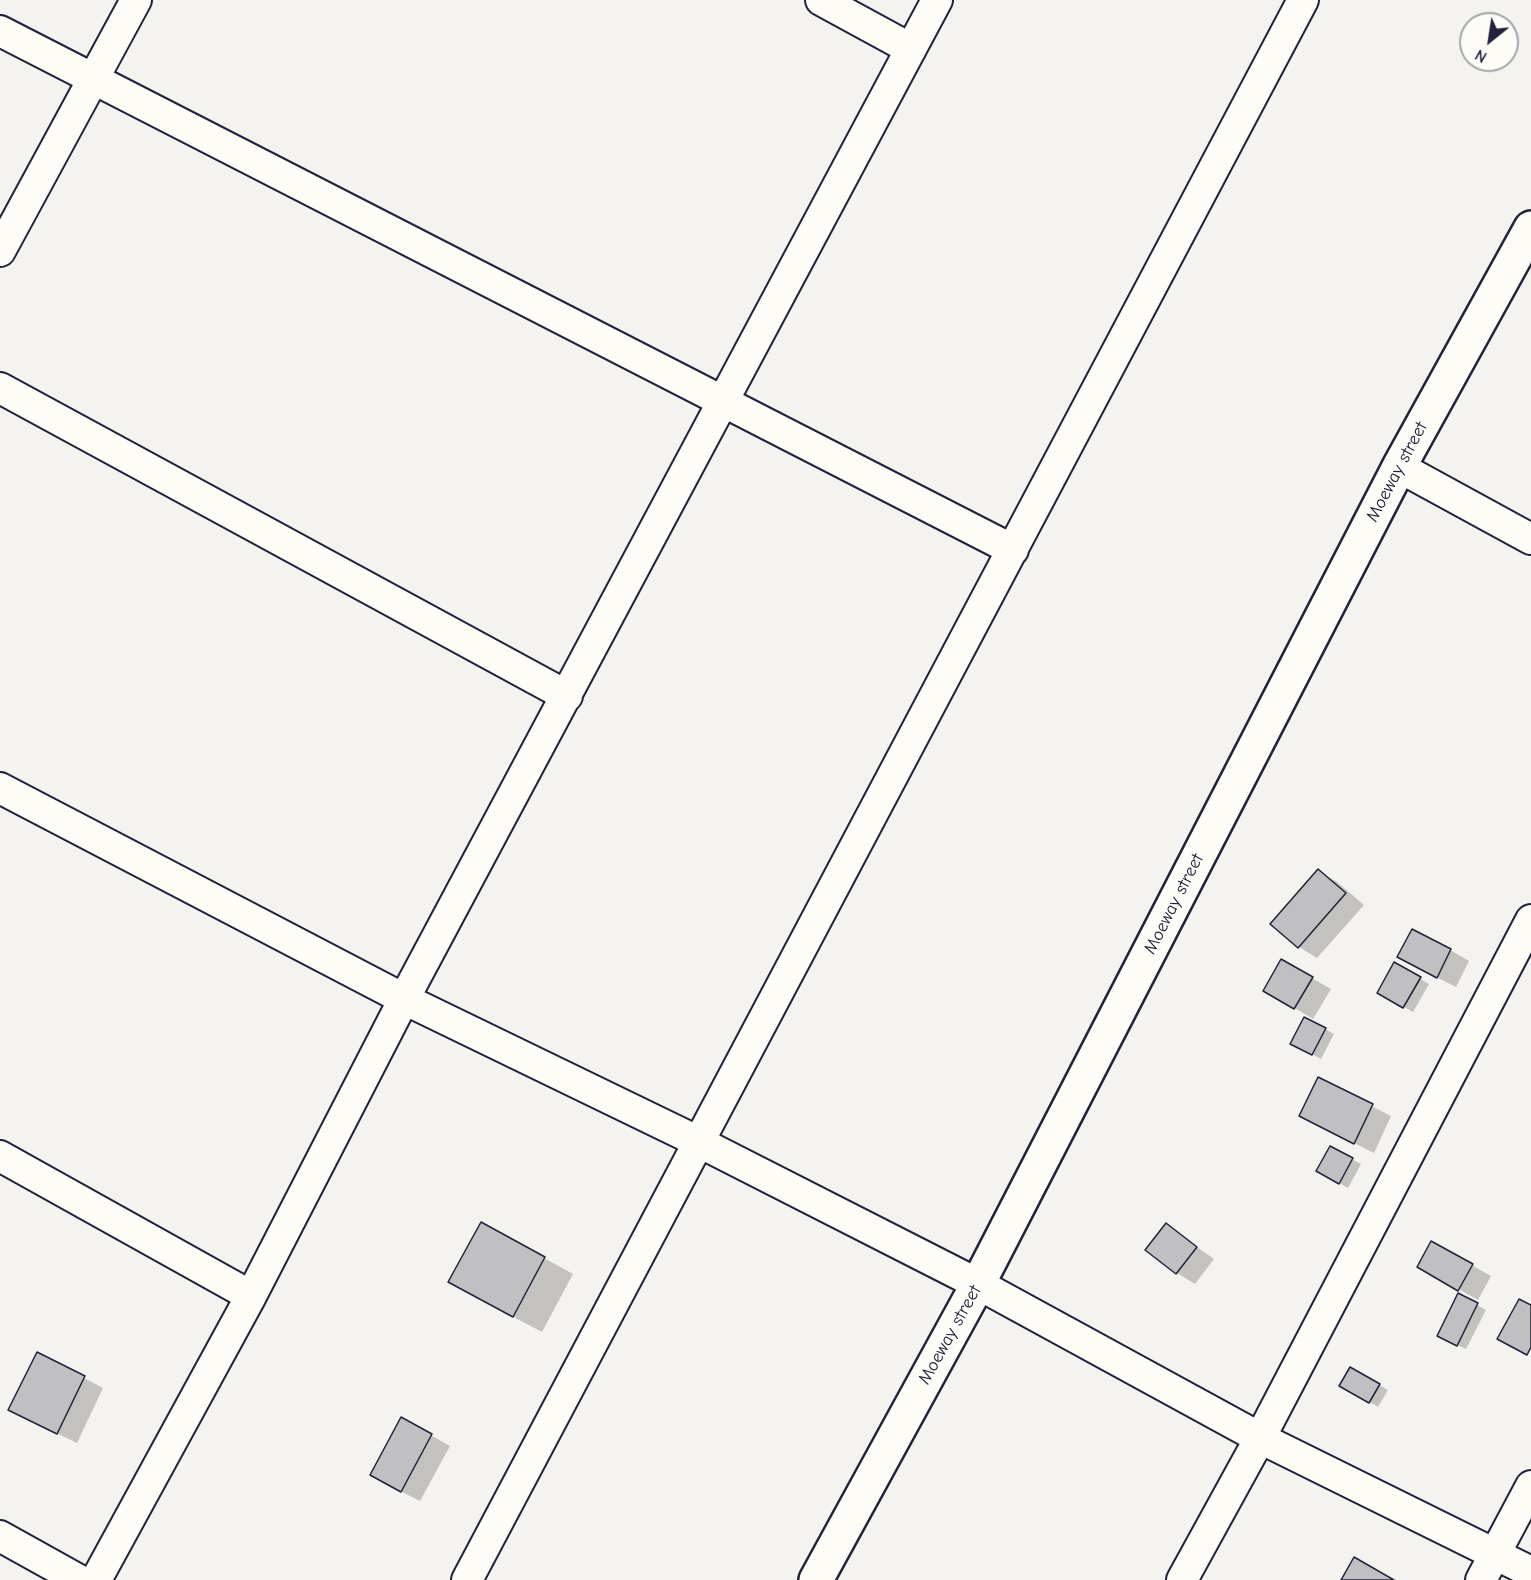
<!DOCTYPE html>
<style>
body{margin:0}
#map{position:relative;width:1531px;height:1580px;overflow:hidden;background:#f4f3ef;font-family:"Comic Neue",sans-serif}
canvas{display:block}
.north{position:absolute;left:1459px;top:12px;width:60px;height:60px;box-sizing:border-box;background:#fdfcf7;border:2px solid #a5a5ac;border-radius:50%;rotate:210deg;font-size:16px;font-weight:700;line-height:24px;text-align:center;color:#22223b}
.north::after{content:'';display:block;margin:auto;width:21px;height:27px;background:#22223b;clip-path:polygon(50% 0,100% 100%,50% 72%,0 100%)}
</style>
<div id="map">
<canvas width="1531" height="1580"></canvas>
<div class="north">N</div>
</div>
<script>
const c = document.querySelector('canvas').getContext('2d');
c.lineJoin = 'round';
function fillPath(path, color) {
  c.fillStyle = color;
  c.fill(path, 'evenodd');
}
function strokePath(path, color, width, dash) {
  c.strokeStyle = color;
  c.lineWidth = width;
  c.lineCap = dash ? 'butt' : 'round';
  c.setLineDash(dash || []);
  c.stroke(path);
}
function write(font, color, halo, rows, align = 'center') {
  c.font = font + ' "Comic Neue",sans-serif';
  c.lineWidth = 4.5;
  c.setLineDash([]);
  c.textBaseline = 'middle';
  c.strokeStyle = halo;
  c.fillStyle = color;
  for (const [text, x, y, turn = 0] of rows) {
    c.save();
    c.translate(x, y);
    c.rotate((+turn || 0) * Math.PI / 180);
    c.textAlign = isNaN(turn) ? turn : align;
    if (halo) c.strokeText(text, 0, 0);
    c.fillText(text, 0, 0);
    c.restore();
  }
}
fillPath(new Path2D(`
 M1318,871L1337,882L1364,905L1317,958L1299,947Z
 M1450,950L1469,961L1456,987L1418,968Z
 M1282,961L1331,989L1313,1019L1265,990Z
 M1395,964L1429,984L1413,1012L1379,993Z
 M1325,1029L1334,1034L1321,1059L1301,1048Z
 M1318,1079L1391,1116L1374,1153L1301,1116Z
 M1331,1148L1361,1164L1348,1188L1318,1171Z
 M1166,1225L1214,1259L1195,1284L1177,1273Z
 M1432,1243L1491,1276L1478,1300L1419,1267Z
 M544,1258L573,1274L542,1332L478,1298Z
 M1477,1305L1486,1310L1466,1349L1448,1341Z
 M37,1354L103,1388L77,1443L29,1420Z
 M1351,1369L1388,1390L1378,1407L1341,1385Z
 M402,1419L450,1446L420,1501L390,1486Z`), '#0003');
const building = new Path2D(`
 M1318,869L1346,893L1298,948L1270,924Z
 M1412,929L1451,949L1437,978L1397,957Z
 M1281,959L1313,977L1294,1009L1263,991Z
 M1394,962L1421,977L1403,1008L1377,993Z
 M1304,1017L1326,1028L1312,1055L1290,1044Z
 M1318,1077L1373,1104L1354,1144L1299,1116Z
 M1330,1146L1353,1158L1339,1184L1316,1171Z
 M481,1222L545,1257L513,1317L448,1282Z
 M1166,1223L1197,1247L1176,1274L1145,1250Z
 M1431,1241L1473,1264L1458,1291L1417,1267Z
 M1458,1293L1478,1303L1457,1346L1437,1336Z
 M1519,1299L1531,1305V1347L1527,1355L1497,1339Z
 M37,1352L85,1376L57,1434L8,1410Z
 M1350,1367L1380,1384L1369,1403L1339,1386Z
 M401,1417L432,1434L401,1492L370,1475Z
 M1354,1557L1394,1580H1341Z`);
fillPath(building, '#c0bfc2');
strokePath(building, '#22223b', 1.5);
const street = new Path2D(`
 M821,0L911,49
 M0,31L1013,550
 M0,251L136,0
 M0,388L567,696
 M1399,467L1531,539
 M0,788L404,999L699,1142L978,1284L1260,1438L1531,1572
 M0,1156L251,1296
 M0,1536L79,1580
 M96,1580L251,1296L404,999L937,0
 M467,1580L1303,0
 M1182,1580L1260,1438L1531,920
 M1481,1580L1531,1486`);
const secondary = new Path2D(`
 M816,1580L978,1284L1399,467L1531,228`);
strokePath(street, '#22223b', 34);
strokePath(secondary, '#22223b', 38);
strokePath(street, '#fdfcf7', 30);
strokePath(secondary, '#fdfcf7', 33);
write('18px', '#22223b', '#fdfcf7', [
 ["Moeway street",1397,472,-62],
 ["Moeway street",1174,904,-63],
 ["Moeway street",950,1335,-61]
]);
</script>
